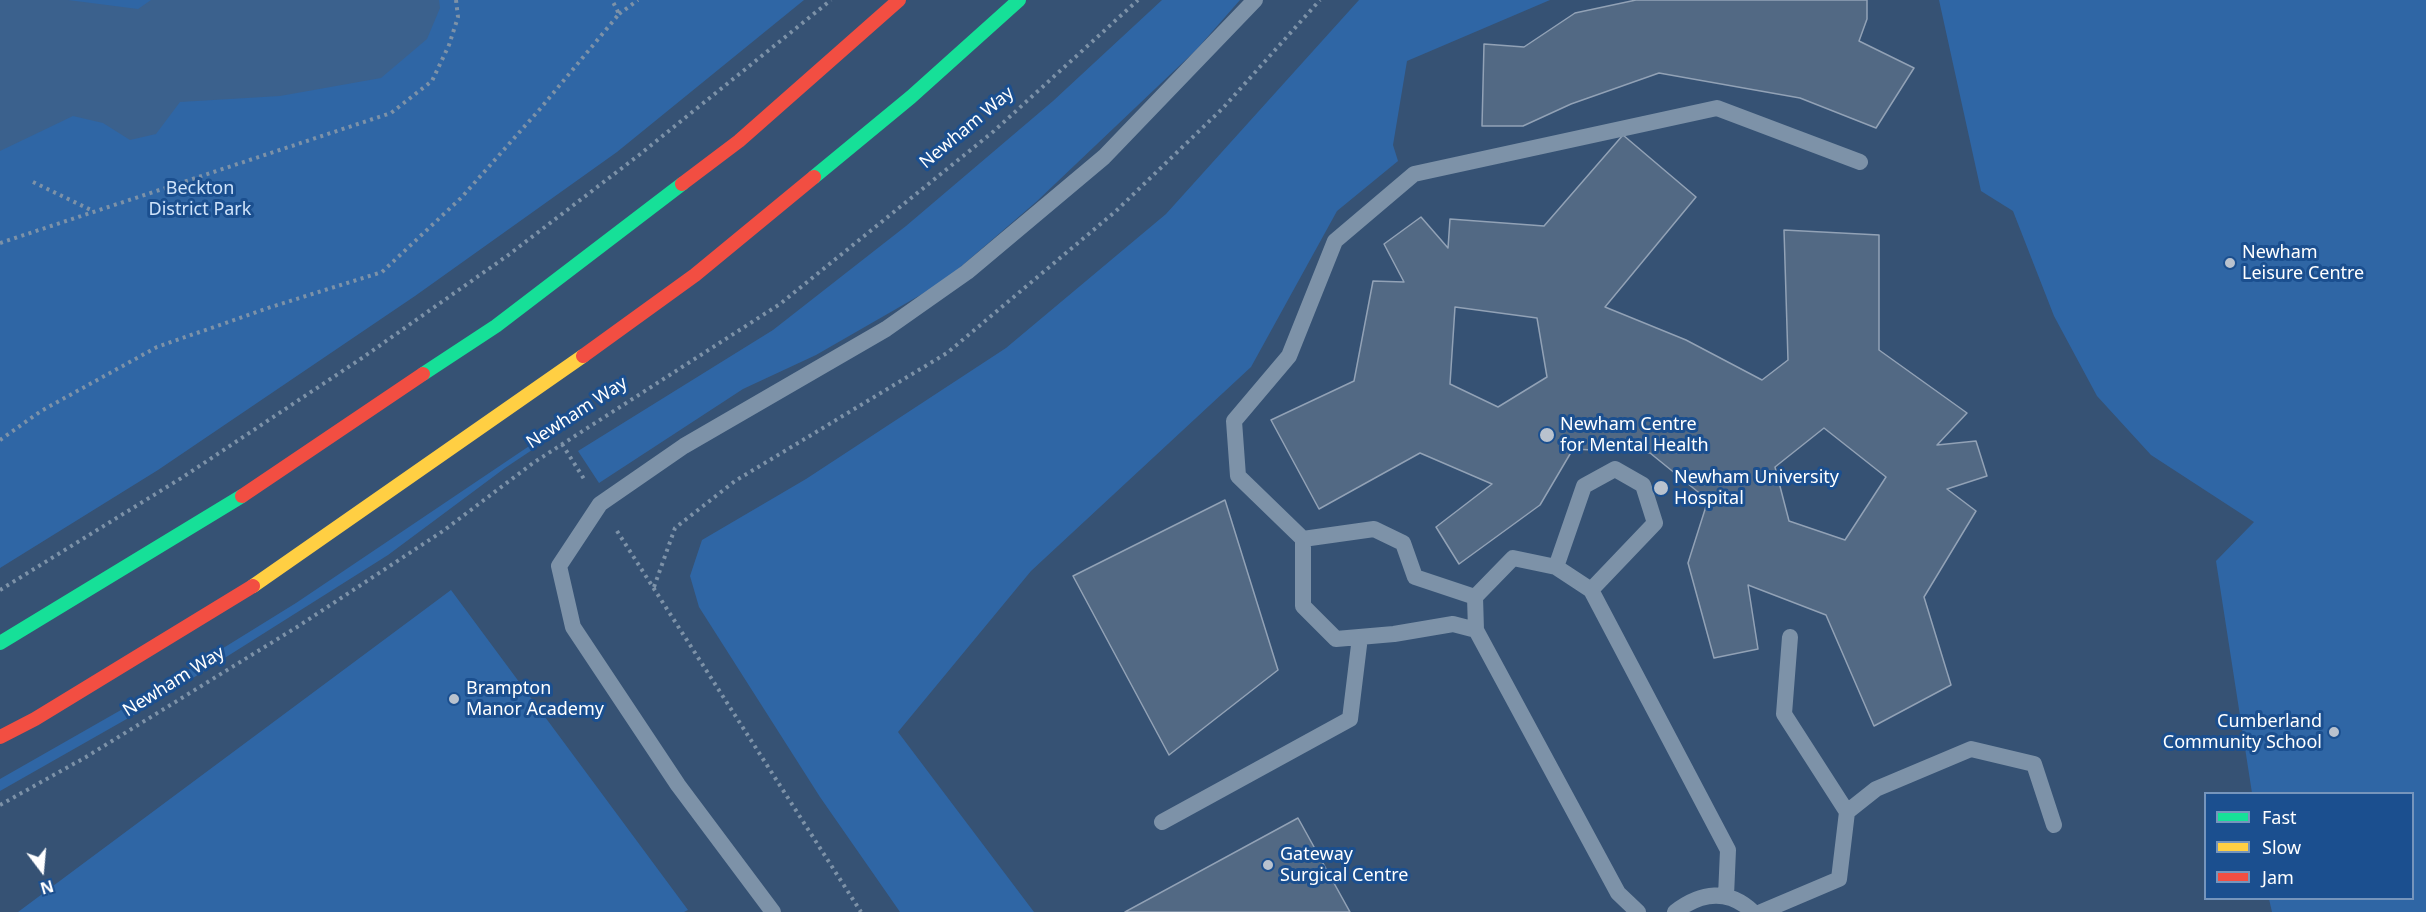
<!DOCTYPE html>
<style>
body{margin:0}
#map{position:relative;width:2426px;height:912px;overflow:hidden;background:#365274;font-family:"Noto Sans",sans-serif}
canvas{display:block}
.legend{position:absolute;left:2204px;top:792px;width:210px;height:108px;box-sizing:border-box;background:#1b4f8f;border:2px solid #7695bc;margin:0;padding:8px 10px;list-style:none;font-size:18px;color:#fff}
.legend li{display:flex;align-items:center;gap:12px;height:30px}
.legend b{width:30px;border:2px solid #7695bc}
.north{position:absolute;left:12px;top:840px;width:60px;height:60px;-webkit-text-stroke:4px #1b4f8f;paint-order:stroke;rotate:164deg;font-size:16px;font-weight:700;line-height:24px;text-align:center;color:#fff}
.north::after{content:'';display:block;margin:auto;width:21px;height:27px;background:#fff;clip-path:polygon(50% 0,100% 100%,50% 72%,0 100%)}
</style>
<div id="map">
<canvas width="2426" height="912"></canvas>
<ul class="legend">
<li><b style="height:8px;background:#16e098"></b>Fast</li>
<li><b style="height:8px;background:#ffcf43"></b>Slow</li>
<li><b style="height:8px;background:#f24e42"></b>Jam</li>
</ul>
<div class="north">N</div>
</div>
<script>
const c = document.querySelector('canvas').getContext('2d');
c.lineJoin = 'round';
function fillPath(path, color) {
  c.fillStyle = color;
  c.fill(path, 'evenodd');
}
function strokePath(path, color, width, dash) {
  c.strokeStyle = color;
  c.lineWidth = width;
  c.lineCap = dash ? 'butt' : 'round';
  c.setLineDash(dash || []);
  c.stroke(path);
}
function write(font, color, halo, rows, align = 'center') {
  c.font = font + ' "Noto Sans",sans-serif';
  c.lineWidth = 6;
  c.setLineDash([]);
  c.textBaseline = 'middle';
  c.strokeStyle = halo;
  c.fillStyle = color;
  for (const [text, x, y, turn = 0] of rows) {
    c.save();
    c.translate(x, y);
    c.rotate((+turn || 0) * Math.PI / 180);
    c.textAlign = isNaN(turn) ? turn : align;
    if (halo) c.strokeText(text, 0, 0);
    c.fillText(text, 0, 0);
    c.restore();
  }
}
fillPath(new Path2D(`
 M0,0H804L617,152L415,296L158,470L0,568Z
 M1162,0H1240L1196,50L1036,202L943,282L816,355L743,389L599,483L578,451L773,330L906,226L1053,101Z
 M1359,0H1550L1407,61L1393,145L1398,161L1337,211L1251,367L1031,571L898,732L1034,912H900L820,797L699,607L690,576L702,540L806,479L1006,348L1166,214Z
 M1939,0H2426V912H2272L2269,899L2412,898V794L2252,793L2216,561L2254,522L2151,455L2097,396L2054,316L2013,211L1981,191Z
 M556,428L559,432L505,468L388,555L139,712L0,791V779L149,694L296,603Z
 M451,590L688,910L684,912H18Z`), '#2f66a5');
fillPath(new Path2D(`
 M0,0H68L138,9L151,0H439L440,8L427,39L381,78L280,96L180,102L156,134L130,140L103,123L73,116L0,151Z`), '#3b618d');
const building = new Path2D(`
 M1867,0V19L1859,41L1914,68L1876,128L1800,98L1659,73L1571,104L1523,126H1482L1484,44L1524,47L1575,13L1636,0Z
 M1623,135L1696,197L1605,307L1686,340L1762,380L1788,360L1784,230L1879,235V350L1967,413L1937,445L1976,441L1987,476L1947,489L1976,511L1924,597L1951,685L1874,726L1826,615L1748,585L1758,649L1714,658L1688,563L1708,500L1650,453L1573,449L1540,505L1459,564L1436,527L1492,484L1420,453L1319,509L1271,420L1354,381L1373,281L1404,282L1384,244L1421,217L1448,248L1450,219L1544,226ZM1455,307L1537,318L1547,377L1498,407L1450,384ZM1824,428L1886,477L1845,540L1789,521L1775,467Z
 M1225,500L1278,670L1169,755L1073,576Z
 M1298,818L1350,912H1125Z`);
fillPath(building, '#526984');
strokePath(building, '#92a2b6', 1.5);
strokePath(new Path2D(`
 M619,14L638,0
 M33,182L93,211
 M0,243L391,113L432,81L449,45L458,17L456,0
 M0,440L41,411L157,347L271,307L382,272L461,198L540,109L619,14L612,0
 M562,444L584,479
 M617,531L861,912
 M654,587L675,528L735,481L947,353L1116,211L1223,108L1320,0
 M0,590L183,477L362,358L507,256L639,155L831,0
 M0,805L86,757L297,627L443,531L533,463L780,304L994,131L1138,0`), '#7d92a8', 4, [3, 4.5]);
strokePath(new Path2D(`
 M1303,539L1238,476L1234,421L1289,356L1335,241L1414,174L1717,108L1860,162
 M1556,567L1591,590
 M1475,597L1476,630
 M1847,812L1876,789L1971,749L2034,764L2054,825
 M1162,822L1350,719L1360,637
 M773,912L678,785L573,627L559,566L600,504L684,446L886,329L967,272L1104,157L1255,0
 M1638,912L1618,893L1476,630L1453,624L1394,634L1336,639L1303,606V539L1374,529L1403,543L1415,577L1475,597L1513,558L1556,567L1584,486L1615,469L1643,485L1655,523L1591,590L1728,850L1726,896
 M1675,912C1701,892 1728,888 1753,912
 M1761,912L1839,879L1847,812L1784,714L1790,637`), '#7d92a8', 16);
strokePath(new Path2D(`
 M814,177L911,97L1019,0
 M423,374L496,326L682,184
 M0,643L242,496`), '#16e098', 14);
strokePath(new Path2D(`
 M253,586L583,356`), '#ffcf43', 14);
strokePath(new Path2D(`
 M682,184L739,141L899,0
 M583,356L695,275L814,177
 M242,496L423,374
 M0,737L35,719L253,586`), '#f24e42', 14);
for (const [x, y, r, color] of [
 [2230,263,6,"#b9c2ce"],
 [1547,435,8,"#b9c2ce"],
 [1661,488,8,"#b9c2ce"],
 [454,699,6,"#b9c2ce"],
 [2334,732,6,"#b9c2ce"],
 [1268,865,6,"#b9c2ce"]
]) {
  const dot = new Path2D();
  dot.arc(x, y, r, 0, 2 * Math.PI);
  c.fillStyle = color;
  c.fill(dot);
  strokePath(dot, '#1b4f8f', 2);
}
write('18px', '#fff', '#1b4f8f', [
 ["Newham Way",967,128,-40],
 ["Newham Way",577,413,-33],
 ["Newham Way",174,682,-32]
]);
write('18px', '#cfe3fa', '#1b4f8f', [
 ["Beckton",200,189],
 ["District Park",200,210]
]);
write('18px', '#fff', '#1b4f8f', [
 ["Newham",2242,253],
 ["Leisure Centre",2242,274],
 ["Newham Centre",1560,425],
 ["for Mental Health",1560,446],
 ["Newham University",1674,478],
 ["Hospital",1674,499],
 ["Brampton",466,689],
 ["Manor Academy",466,710],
 ["Cumberland",2322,722,"right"],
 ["Community School",2322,743,"right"],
 ["Gateway",1280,855],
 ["Surgical Centre",1280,876]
], 'left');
</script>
